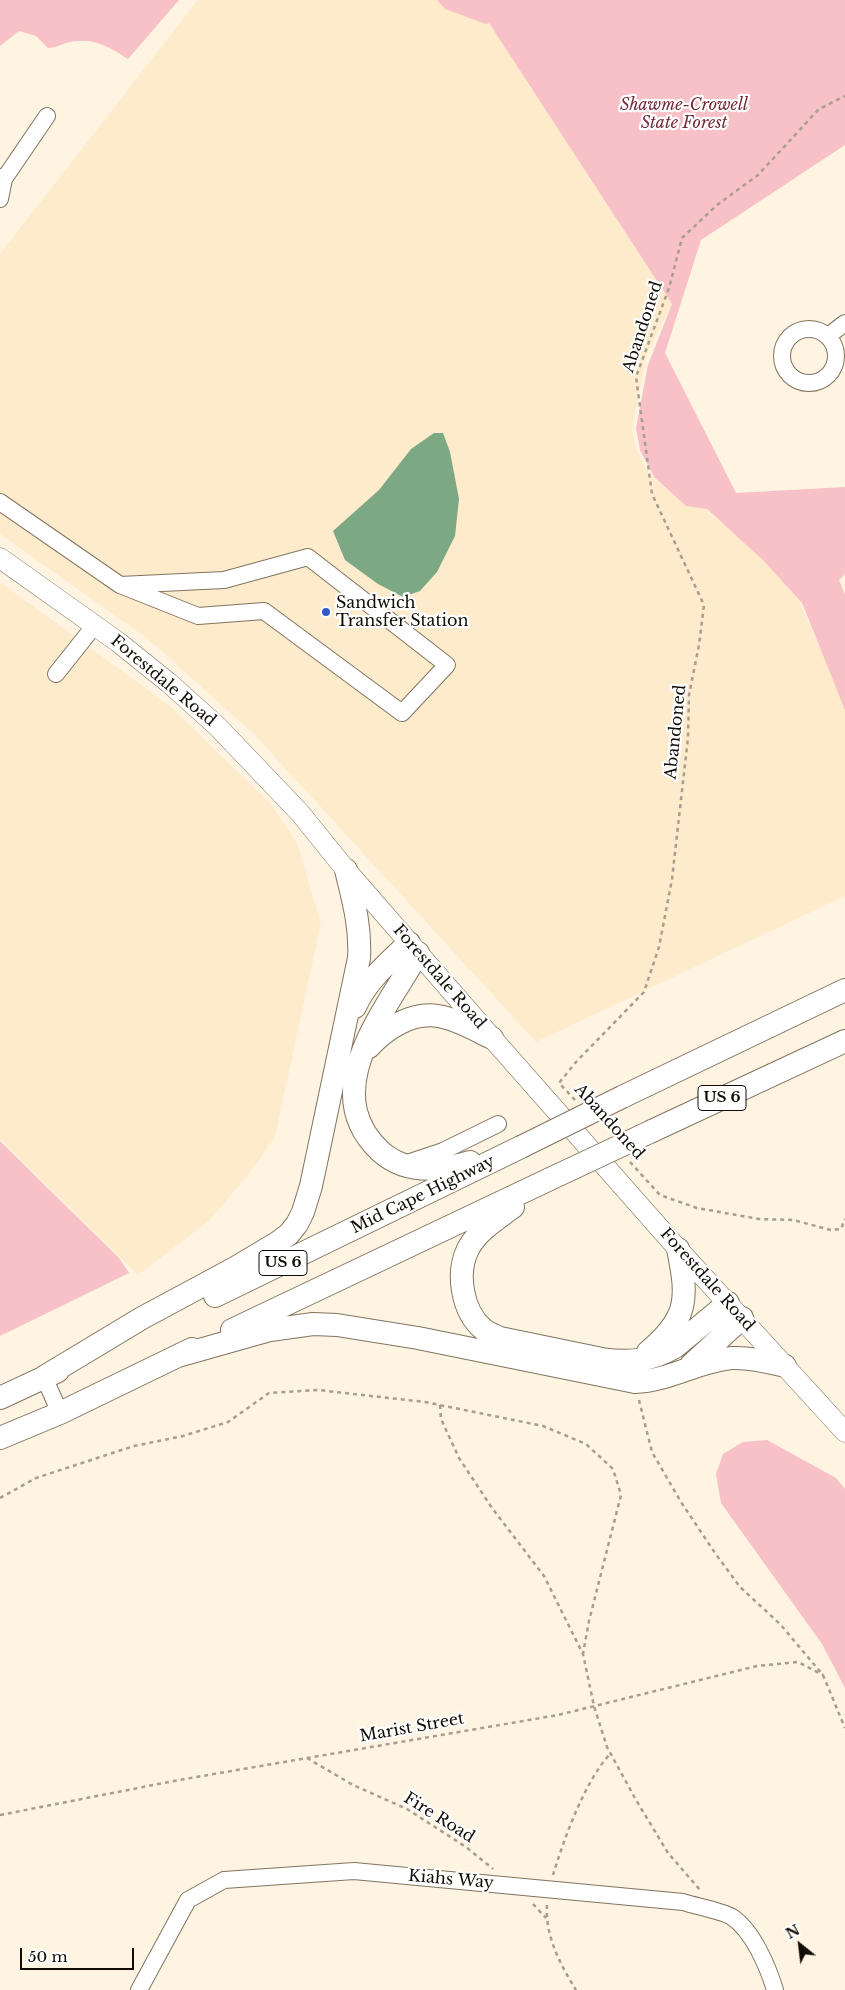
<!DOCTYPE html>
<style>
body{margin:0}
#map{position:relative;width:845px;height:1990px;overflow:hidden;background:#fff3e1;font-family:"Libre Baskerville",serif}
canvas{display:block}
.north{position:absolute;left:775px;top:1920px;width:50px;height:50px;-webkit-text-stroke:4px #fff;paint-order:stroke;rotate:331deg;font-size:14px;font-weight:700;line-height:20px;text-align:center;color:#100c05}
.north::after{content:'';display:block;margin:auto;width:18px;height:22px;background:#100c05;clip-path:polygon(50% 0,100% 100%,50% 72%,0 100%)}
.scale{position:absolute;left:20px;top:1948px;width:114px;height:22px;box-sizing:border-box;border:2px solid #100c05;border-top:0;padding-left:6px;font-size:15px;line-height:18px;white-space:nowrap;color:#100c05;-webkit-text-stroke:4px #fff;paint-order:stroke}
</style>
<div id="map">
<canvas width="845" height="1990"></canvas>
<div class="north">N</div>
<div class="scale">50 m</div>
</div>
<script>
const c = document.querySelector('canvas').getContext('2d');
c.lineJoin = 'round';
function fillPath(path, color) {
  c.fillStyle = color;
  c.fill(path, 'evenodd');
}
function strokePath(path, color, width, dash) {
  c.strokeStyle = color;
  c.lineWidth = width;
  c.lineCap = dash ? 'butt' : 'round';
  c.setLineDash(dash || []);
  c.stroke(path);
}
function write(font, color, halo, rows, align = 'center') {
  c.font = font + ' "Libre Baskerville",serif';
  c.lineWidth = 4.5;
  c.setLineDash([]);
  c.textBaseline = 'middle';
  c.strokeStyle = halo;
  c.fillStyle = color;
  for (const [text, x, y, turn = 0] of rows) {
    c.save();
    c.translate(x, y);
    c.rotate((+turn || 0) * Math.PI / 180);
    c.textAlign = isNaN(turn) ? turn : align;
    if (halo) c.strokeText(text, 0, 0);
    c.fillText(text, 0, 0);
    c.restore();
  }
}
fillPath(new Path2D(`
 M198,0H474L672,304L646,356L632,431L638,453L650,475L685,505L705,509L766,561L799,601L841,696L845,707V896L536,1042L254,734L147,638L0,534V254Z
 M0,582L171,707L270,803L297,843L321,923L275,1137L251,1171L210,1220L138,1275L0,1139Z`), '#fdebcc');
fillPath(new Path2D(`
 M0,0H179L128,59C108,46 92,36 66,43C60,45 55,48 48,48L36,36L19,31L0,46Z
 M437,0H845V145L701,240L665,353L736,493L845,487V574L839,580L845,595V710L802,603L764,561L707,509L686,506L654,477L640,450L636,428L648,365L672,304L489,23L486,24L445,9Z
 M0,1141L119,1258L129,1273L0,1336Z
 M767,1440L836,1478L845,1489V1688L822,1644L721,1503L716,1474L723,1454L743,1442Z`), '#f8c1c7');
fillPath(new Path2D(`
 M434,433H443L450,452L459,499L455,536L437,572L420,591L403,597L378,584L345,560L333,531L379,490L411,449Z`), '#7ca883');
const minor = new Path2D(`
 M0,177L4,179L0,199
 M4,179L47,116
 M782 356a27 27 0 1 1 54 0a27 27 0 1 1-54 0Z
 M828,336L845,323
 M0,502L120,585L198,616L264,611L402,713L447,665L308,557L224,580L120,585
 M56,674L95,625
 M404,1164L443,1151L498,1124
 M44,1377L60,1413
 M139,1990L188,1900L224,1880L354,1871L683,1902C695,1906 723,1911 732,1917C753,1931 768,1967 775,1990`);
const major = new Path2D(`
 M0,558L118,642L169,683L217,726L300,813L346,870L492,1038L678,1249L845,1432`);
const highway = new Path2D(`
 M418,953C386,1011 316,1090 380,1151C405,1174 440,1171 470,1162
 M355,1007C367,980 388,963 409,943
 M369,1047C386,1028 412,1012 438,1016C457,1019 475,1030 492,1038
 M622,1097L845,990
 M652,1131L845,1041
 M513,1207C497,1219 477,1231 468,1249C456,1273 462,1311 483,1329C488,1333 494,1335 500,1338L602,1359C628,1363 651,1361 675,1347L728,1303
 M215,1296L521,1147
 M232,1330L550,1179
 M648,1352C689,1318 688,1298 678,1249
 M178,1356L270,1330L313,1324L337,1325L418,1338L635,1382C669,1381 698,1361 732,1358C750,1357 768,1362 785,1366
 M691,1365L742,1318
 M44,1377L142,1318L235,1268L277,1243L289,1234L297,1224L303,1212L311,1186L359,958C361,927 353,899 346,870
 M0,1398L58,1371
 M0,1438L60,1413L192,1349`);
strokePath(minor, '#81745f', 18);
strokePath(major, '#81745f', 21);
strokePath(highway, '#81745f', 24);
strokePath(new Path2D(`
 M575,1100L559,1083L576,1062L644,992L659,947L672,879L688,738L689,695L699,645L704,605L652,494L636,377L669,288L682,238L717,205L758,175L819,109L845,96
 M630,1162L660,1195L697,1208L759,1219L793,1220L831,1230L841,1229L845,1219
 M639,1400L652,1452L681,1502L715,1553L740,1587L780,1624L823,1675L845,1728
 M440,1405L441,1419L459,1458L492,1508L544,1576L583,1654L594,1706L607,1747L636,1800L668,1853L701,1891
 M0,1498L36,1478L134,1446L183,1436L228,1422L269,1393L318,1390L425,1402L543,1426L586,1444L613,1469L621,1495L589,1621L583,1654
 M307,1758L353,1785L407,1809L466,1847L493,1869
 M0,1815L179,1780L558,1715L757,1666L798,1662L823,1675
 M553,1875C564,1839 585,1780 611,1753
 M533,1904L546,1918
 M547,1905C545,1936 560,1964 576,1990`), '#a79e90', 2.5, [4, 4]);
strokePath(minor, '#fff', 16);
strokePath(major, '#fff', 20);
strokePath(highway, '#fff', 22);
const highwayBridge = new Path2D(`
 M521,1147L622,1097
 M550,1179L652,1131`);
strokePath(highwayBridge, '#81745f', 24, []);
strokePath(highwayBridge, '#fff', 22);
for (const [x, y, r, color] of [
 [326,612,5,"#3559c9"]
]) {
  const dot = new Path2D();
  dot.arc(x, y, r, 0, 2 * Math.PI);
  c.fillStyle = color;
  c.fill(dot);
  strokePath(dot, '#fff', 2);
}
for (const [x, y, w] of [
 [722,1098,48],
 [283,1263,48]
]) {
  const box = new Path2D();
  box.roundRect(x - w / 2, y - 12.5, w, 25, 4);
  c.fillStyle = '#fff';
  c.fill(box);
  strokePath(box, '#100c05', 1);
}
write('bold 15px', '#100c05', null, [
 ["US 6",722,1098],
 ["US 6",283,1263]
]);
write('italic 16px', '#712938', '#fff', [
 ["Shawme-Crowell",684,105],
 ["State Forest",684,123]
]);
write('16px', '#100c05', '#fff', [
 ["Abandoned",643,327,-72],
 ["Forestdale Road",163,681,40],
 ["Abandoned",676,732,-84],
 ["Forestdale Road",439,977,49],
 ["Abandoned",609,1122,48],
 ["Mid Cape Highway",423,1195,-26],
 ["Forestdale Road",707,1280,48],
 ["Marist Street",412,1728,-10],
 ["Fire Road",439,1818,32],
 ["Kiahs Way",451,1880,5]
]);
write('16px', '#100c05', '#fff', [
 ["Sandwich",336,603],
 ["Transfer Station",336,621]
], 'left');
</script>
